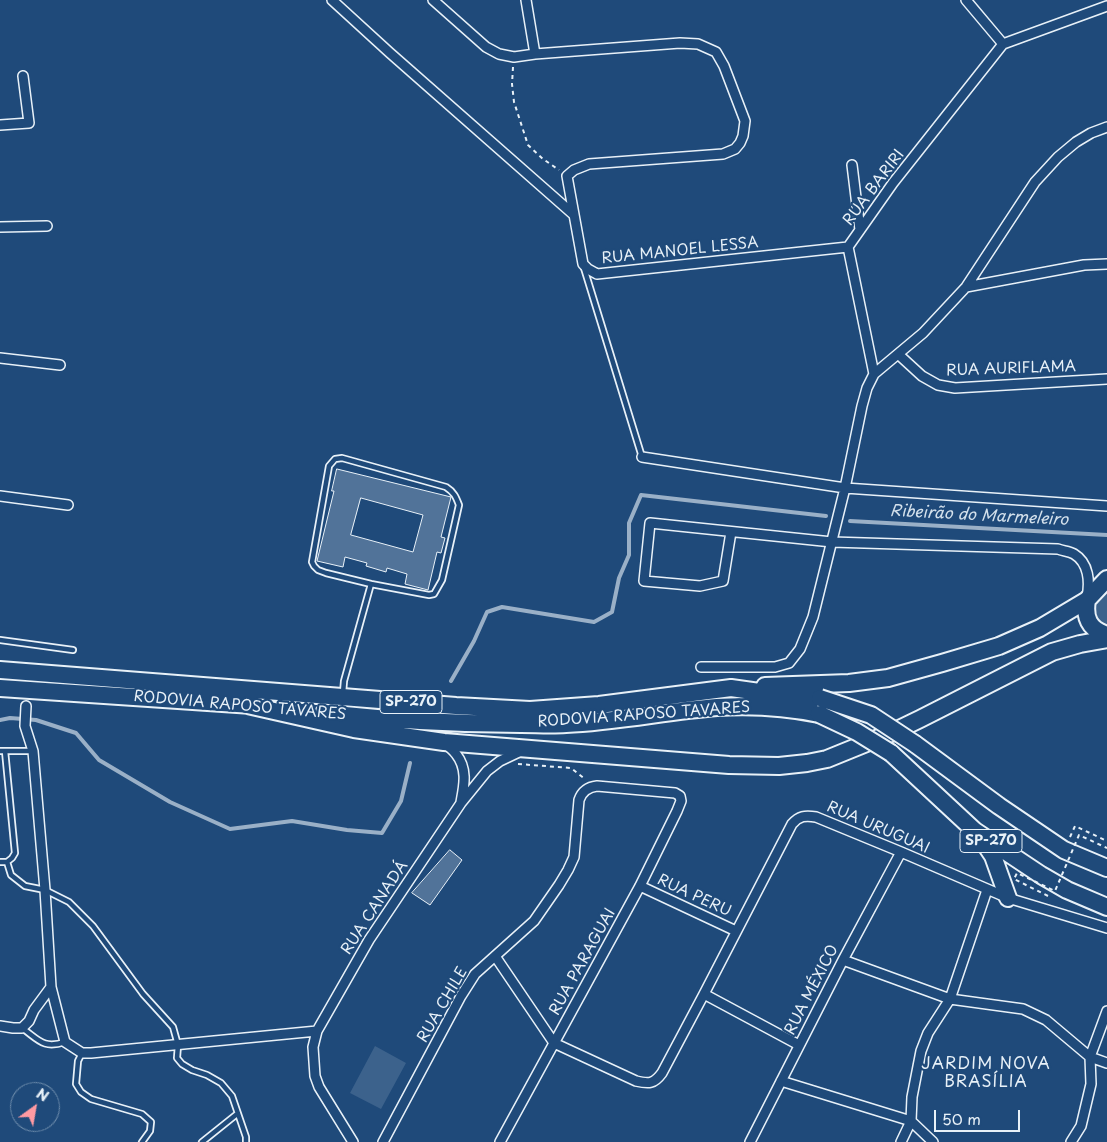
<!DOCTYPE html>
<meta charset="utf-8">
<style>
body{margin:0}
#map{position:relative;width:1107px;height:1142px;overflow:hidden;background:#1f4a7a;font-family:"Playpen Sans",sans-serif}
canvas{display:block}
.north{position:absolute;left:10px;top:1082px;width:50px;height:50px;box-sizing:border-box;background:#1f4a7a;border:1px solid #6f8dac;border-radius:50%;rotate:32deg;font-size:14px;font-weight:700;line-height:20px;text-align:center;color:#e8f1f8}
.north::after{content:'';display:block;margin:auto;width:18px;height:22px;background:#ff9aa2;clip-path:polygon(50% 0,100% 100%,50% 72%,0 100%)}
.scale{position:absolute;left:934px;top:1110px;width:86px;height:22px;box-sizing:border-box;border:2px solid #e8f1f8;border-top:0;padding-left:6px;font-size:15px;line-height:18px;white-space:nowrap;color:#e8f1f8;-webkit-text-stroke:4px #1f4a7a;paint-order:stroke}
</style>
<div id="map">
<canvas width="1107" height="1142"></canvas>
<div class="north">N</div>
<div class="scale">50 m</div>
</div>
<script>
const c = document.querySelector('canvas').getContext('2d');
c.lineJoin = 'round';
function fillPath(path, color) {
  c.fillStyle = color;
  c.fill(path, 'evenodd');
}
function strokePath(path, color, width, dash) {
  c.strokeStyle = color;
  c.lineWidth = width;
  c.lineCap = dash ? 'butt' : 'round';
  c.setLineDash(dash || []);
  c.stroke(path);
}
function write(font, color, halo, rows, align = 'center') {
  c.font = font + ' "Playpen Sans",sans-serif';
  c.lineWidth = 4.5;
  c.setLineDash([]);
  c.textBaseline = 'middle';
  c.strokeStyle = halo;
  c.fillStyle = color;
  for (const [text, x, y, turn = 0] of rows) {
    c.save();
    c.translate(x, y);
    c.rotate((+turn || 0) * Math.PI / 180);
    c.textAlign = isNaN(turn) ? turn : align;
    if (halo) c.strokeText(text, 0, 0);
    c.fillText(text, 0, 0);
    c.restore();
  }
}
fillPath(new Path2D(`
 M1107,589V631L1096,627L1093,606Z
 M375,1046L406,1063L381,1109L350,1093Z`), '#3c628c');
strokePath(new Path2D(`
 M850,521L1107,535
 M451,681L474,641L487,612L502,607L594,622L612,612L619,578L629,555V523L641,495L826,516
 M0,720L10,718L36,720L76,733L99,760L170,802L230,829L292,821L347,830L382,833L401,801L410,763`), '#9ab0c7', 4);
const building = new Path2D(`
 M337,469L451,497L441,537L445,538L441,553L437,552L428,590L405,584L407,574L387,568L386,572L366,566L367,563L345,557L343,567L317,561L334,491H332ZM361,498L423,515L413,552L351,535Z
 M450,850L462,860L430,905L412,893Z`);
fillPath(building, '#517399');
strokePath(building, '#e8f1f8', 1);
const lane = new Path2D(`
 M584,268L642,457
 M342,458L446,487C454,492 456,497 459,505L442,580L434,594L429,595L371,584L326,573L318,570L314,566L312,562L329,466L335,459Z
 M0,640L73,650
 M343,693L344,681L371,584
 M0,751H33
 M0,862H7L12,858L15,853L5,751
 M7,862L11,875L25,886L45,890L69,902L93,926L143,994L173,1027L178,1045L177,1058L182,1064L192,1070L207,1075L221,1083L232,1096L246,1137V1142
 M22,1028C39,1040 43,1049 65,1042
 M82,1053L78,1061L76,1084L81,1092L91,1099L142,1114L151,1122L150,1131L142,1142
 M202,1142L237,1114`);
const street = new Path2D(`
 M332,0L390,53L573,214
 M433,0L486,47L499,54L514,57L535,54L680,43L698,44L716,52L724,66L745,121L743,136L740,143L735,149L723,154L589,164L574,170L567,176L583,264L588,269L597,274L848,247
 M526,0L535,54
 M966,0L1003,44
 M1003,44L1107,6
 M0,125L29,123L23,76
 M852,165L860,230
 M0,227L47,226
 M966,287L1084,265L1107,264
 M898,354L922,376L938,385L955,388L1107,379
 M0,358L60,365
 M874,374L848,247L893,183L1003,44
 M642,457L845,488L1107,506
 M0,496L68,505
 M731,532L723,581L700,586L644,581L650,523L832,542L1058,549C1063,551 1069,551 1074,554C1089,563 1090,582 1087,597
 M701,667H775L789,663L800,649L813,617L845,488L862,406L867,388L874,374L923,333L966,287L1035,182L1058,157L1076,142L1091,133L1107,127
 M26,706L25,726L33,751L45,890L51,987L65,1042L82,1053H91L317,1031
 M444,743C448,746 453,750 456,754C468,769 464,786 461,802
 M640,886L736,931
 M495,956L554,1043
 M843,960L950,999L1023,1009L1046,1020L1090,1057L1107,1063
 M704,994L799,1045
 M0,1026L13,1028H22L29,1021L34,1010L51,987
 M554,1043L636,1081C649,1084 654,1084 662,1073L704,994L792,824C799,816 805,815 816,817L901,852L1008,898L1107,928
 M781,1081L911,1121L933,1142
 M353,1142L319,1087L315,1076L313,1047L317,1031L369,940L461,803L487,771L500,761L521,751
 M383,1142L461,996L475,974L534,921L559,885L568,870L574,857L579,800C582,791 588,787 597,786L675,793L680,796L681,801L677,811L640,886L500,1142
 M750,1142L843,960L901,852
 M901,1142L911,1121L912,1097L921,1051L928,1033L950,999L987,890
 M1071,1142L1081,1126L1091,1084L1090,1057L1107,1011`);
const highway = new Path2D(`
 M1087,600C1084,618 1089,629 1107,635
 M0,670L456,706L530,710L599,705L731,688L802,698H820
 M765,686L849,683L888,678L942,663L999,646L1040,628L1087,600L1107,579
 M0,688L252,705
 M243,704L354,729L444,742L729,765L779,766L807,763L827,759L891,733L920,719L1052,652L1080,644L1107,639
 M324,713C389,720 455,724 521,724C536,724 551,725 566,724C617,722 667,711 717,707C751,705 786,707 819,714
 M915,744L999,806L1064,850L1107,868
 M891,753L975,831L1041,875L1067,890L1107,907
 M981,838L993,856L1008,898`);
strokePath(lane, '#e8f1f8', 8);
strokePath(street, '#e8f1f8', 12);
strokePath(highway, '#e8f1f8', 20);
strokePath(new Path2D(`
 M513,67L512,84L514,102L528,145L543,159L559,170
 M518,764L571,768L585,779
 M1070,837L1075,826L1107,841`), '#e8f1f8', 2, [4, 4]);
strokePath(lane, '#1f4a7a', 4.5);
strokePath(street, '#1f4a7a', 9);
strokePath(highway, '#1f4a7a', 16);
const highwayBridge = new Path2D(`
 M820,698L871,715L915,744
 M819,714L857,732L891,753`);
strokePath(highwayBridge, '#e8f1f8', 20, []);
strokePath(new Path2D(`
 M1048,896L1014,879L1017,873L1055,891L1079,835L1107,848`), '#e8f1f8', 2, [4, 4]);
strokePath(highwayBridge, '#1f4a7a', 16);
for (const [x, y, w] of [
 [411,702,62],
 [991,841,62]
]) {
  const box = new Path2D();
  box.roundRect(x - w / 2, y - 11.5, w, 23, 4);
  c.fillStyle = '#1f4a7a';
  c.fill(box);
  strokePath(box, '#e8f1f8', 1);
}
write('bold 14px', '#e8f1f8', null, [
 ["SP-270",411,702],
 ["SP-270",991,841]
]);
write('15px', '#e8f1f8', '#1f4a7a', [
 ["RUA BARIRI",874,188,-53],
 ["RUA MANOEL LESSA",680,251,-6],
 ["RUA AURIFLAMA",1011,369,-2],
 ["RODOVIA RAPOSO TAVARES",240,706,5],
 ["RODOVIA RAPOSO TAVARES",644,715,-4],
 ["RUA URUGUAI",878,828,23],
 ["RUA PERU",694,896,25],
 ["RUA CANADÁ",375,908,-57],
 ["RUA PARAGUAI",583,962,-61],
 ["RUA MÉXICO",812,990,-63],
 ["RUA CHILE",443,1005,-60]
]);
write('italic 16px', '#d4e1ec', '#1f4a7a', [
 ["Ribeirão do Marmeleiro",979,516,3]
]);
c.letterSpacing = '1px';
write('16px', '#e8f1f8', '#1f4a7a', [
 ["JARDIM NOVA",986,1065],
 ["BRASÍLIA",986,1083]
]);
c.letterSpacing = '0px';
</script>
